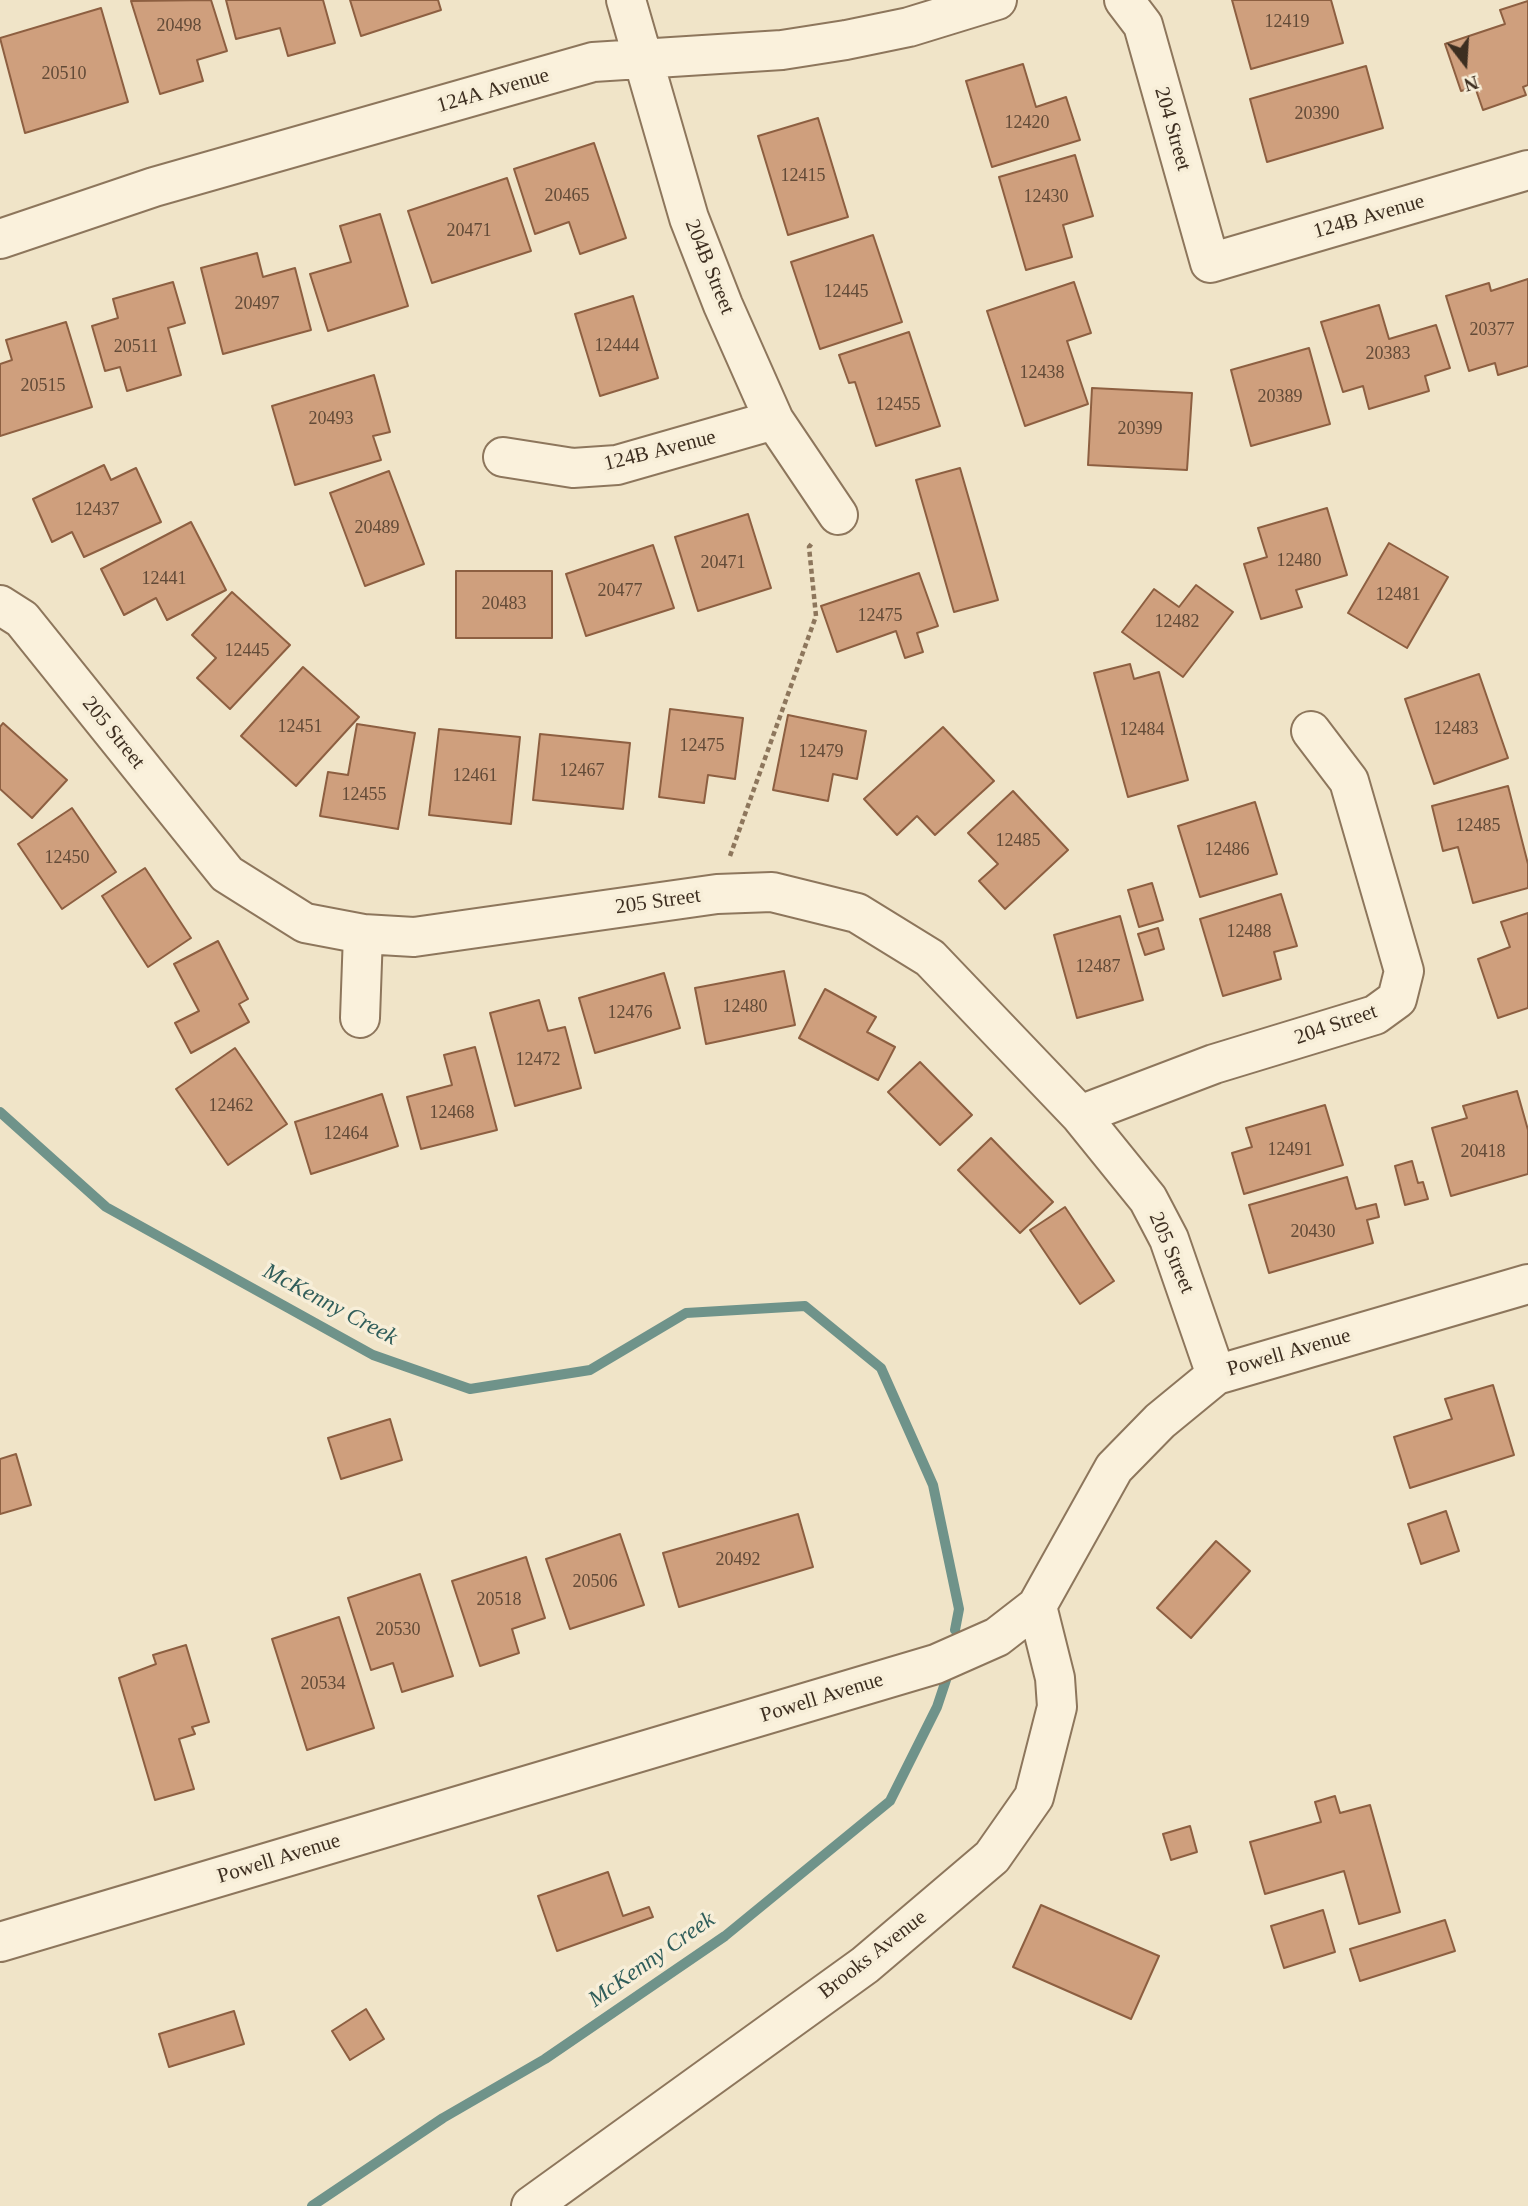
<!DOCTYPE html>
<style>
body{margin:0}
#map{position:relative;width:1528px;height:2206px;overflow:hidden;background:#f0e4c8;font-family:Georgia,serif}
canvas{display:block}
.north{position:absolute;left:1430px;top:28px;width:70px;height:70px;-webkit-text-stroke:5px #f7eed8;paint-order:stroke;rotate:163deg;font-size:19px;font-weight:700;line-height:28px;text-align:center;color:#3d2e20}
.north::after{content:'';display:block;margin:auto;width:24px;height:32px;background:#3d2e20;clip-path:polygon(50% 0,100% 100%,50% 72%,0 100%)}
</style>
<div id="map">
<canvas width="1528" height="2206"></canvas>
<div class="north">N</div>
</div>
<script>
const c = document.querySelector('canvas').getContext('2d');
c.lineJoin = 'round';
function strokePath(path, color, width, dash) {
  c.strokeStyle = color;
  c.lineWidth = width;
  c.lineCap = dash ? 'butt' : 'round';
  c.setLineDash(dash || []);
  c.stroke(path);
}
function fillPath(path, color) {
  c.fillStyle = color;
  c.fill(path, 'evenodd');
}
function write(font, color, halo, rows, align = 'center') {
  c.font = font + ' Georgia,serif';
  c.lineWidth = 7;
  c.setLineDash([]);
  c.textBaseline = 'middle';
  c.strokeStyle = halo;
  c.fillStyle = color;
  for (const [text, x, y, turn = 0] of rows) {
    c.save();
    c.translate(x, y);
    c.rotate((+turn || 0) * Math.PI / 180);
    c.textAlign = isNaN(turn) ? turn : align;
    if (halo) c.strokeText(text, 0, 0);
    c.fillText(text, 0, 0);
    c.restore();
  }
}
strokePath(new Path2D(`
 M0,1112L106,1207L373,1355L470,1389L590,1370L686,1313L805,1306L881,1368L933,1485L959,1609L955,1630
 M312,2206L443,2118L545,2059L725,1936L890,1801L937,1707L946,1680`), '#6f938a', 10);
const building = new Path2D(`
 M211,0L227,51L197,60L203,81L160,94L131,1Z
 M226,0H323L335,43L288,56L280,28L236,39Z
 M350,0H438L441,10L361,36Z
 M1232,0H1331L1343,43L1251,69Z
 M1528,1V85L1523,87L1526,95L1483,110L1475,87L1461,91L1445,44L1505,24L1500,10Z
 M101,8L128,102L25,133L0,38Z
 M1023,64L1036,107L1066,97L1080,140L992,167L966,81Z
 M1366,66L1383,128L1267,162L1250,99Z
 M818,118L848,217L788,235L758,136Z
 M594,143L626,238L580,254L569,222L535,234L514,169Z
 M1075,155L1093,216L1063,225L1072,257L1026,270L999,177Z
 M507,178L531,251L432,283L408,211Z
 M380,214L408,306L328,331L310,274L351,262L340,226Z
 M873,235L902,322L820,349L791,262Z
 M257,253L263,277L295,268L311,330L223,354L201,268Z
 M1528,279V366L1498,375L1495,363L1469,371L1446,296L1489,283L1491,291Z
 M173,282L185,323L168,328L181,375L127,391L120,367L105,371L92,326L118,318L113,299Z
 M1074,282L1091,333L1067,341L1088,404L1025,426L987,311Z
 M633,296L658,378L600,396L575,314Z
 M1379,305L1389,339L1436,325L1450,368L1425,376L1429,391L1369,409L1363,386L1343,392L1321,322Z
 M66,322L92,407L0,436V364L12,360L6,340Z
 M909,332L940,426L876,446L855,382L849,383L839,355Z
 M1309,348L1330,424L1251,446L1231,370Z
 M374,375L390,432L373,436L381,460L295,485L272,406Z
 M1092,388L1192,393L1187,470L1088,465Z
 M104,465L111,480L136,468L161,522L84,557L72,532L52,542L33,499Z
 M960,468L998,600L954,612L916,480Z
 M389,471L424,564L365,586L330,493Z
 M1327,508L1347,575L1296,590L1302,607L1261,619L1244,564L1267,557L1258,528Z
 M748,514L771,588L698,611L675,537Z
 M191,522L226,590L167,620L156,598L124,615L101,569Z
 M1389,543L1448,577L1407,648L1348,613Z
 M653,545L674,608L586,636L566,574Z
 M456,571H552V638H456Z
 M919,573L938,626L917,633L923,652L905,658L896,631L837,652L821,606Z
 M1196,585L1233,612L1183,677L1122,632L1154,589L1179,607Z
 M232,592L290,645L230,709L197,678L216,658L192,635Z
 M1130,664L1134,679L1159,672L1188,780L1128,797L1094,673Z
 M303,667L359,717L296,786L241,736Z
 M1479,674L1508,758L1434,784L1405,699Z
 M670,709L743,718L735,779L708,775L704,803L659,797Z
 M788,715L866,731L857,779L833,774L828,801L773,790Z
 M3,723L67,780L32,818L0,789V727Z
 M357,724L415,733L398,829L320,816L328,772L348,775Z
 M943,727L994,781L935,835L917,816L897,835L864,799Z
 M439,729L520,737L511,824L429,815Z
 M540,734L630,743L623,809L533,800Z
 M1508,786L1528,864V888L1473,903L1458,847L1443,851L1432,806Z
 M1013,791L1068,850L1005,909L979,881L998,864L968,833Z
 M1255,802L1277,874L1200,897L1178,826Z
 M72,808L116,872L62,909L18,844Z
 M145,868L191,938L148,967L102,896Z
 M1152,883L1163,920L1139,927L1128,890Z
 M1281,894L1297,946L1274,952L1281,979L1223,996L1200,919Z
 M1528,913V1008L1498,1018L1478,959L1510,947L1501,922Z
 M1120,916L1143,1000L1077,1018L1054,935Z
 M1158,928L1164,949L1145,955L1138,934Z
 M218,941L248,999L239,1004L249,1022L191,1053L175,1023L199,1011L174,964Z
 M784,971L795,1025L706,1044L695,988Z
 M664,973L680,1028L595,1053L579,998Z
 M825,989L876,1017L867,1032L895,1047L878,1080L799,1038Z
 M539,1000L548,1031L565,1027L581,1088L515,1106L490,1013Z
 M475,1047L497,1130L421,1149L407,1097L452,1085L444,1055Z
 M235,1048L287,1124L228,1165L176,1089Z
 M920,1062L972,1115L940,1145L888,1092Z
 M1517,1091L1528,1130V1174L1451,1196L1432,1128L1467,1118L1463,1106Z
 M382,1094L398,1146L311,1174L295,1122Z
 M1325,1105L1343,1165L1244,1194L1232,1153L1252,1147L1246,1128Z
 M991,1138L1053,1202L1020,1233L958,1170Z
 M1412,1161L1418,1183L1423,1182L1428,1199L1405,1205L1395,1166Z
 M1347,1177L1356,1209L1376,1204L1379,1217L1367,1220L1373,1243L1269,1273L1249,1205Z
 M1065,1207L1114,1281L1080,1304L1030,1230Z
 M1493,1385L1514,1455L1410,1488L1394,1437L1452,1419L1445,1399Z
 M390,1419L402,1460L341,1479L328,1438Z
 M16,1454L31,1505L0,1514V1459Z
 M1446,1511L1459,1551L1421,1564L1408,1524Z
 M798,1514L813,1567L679,1607L663,1553Z
 M620,1534L644,1605L570,1629L546,1559Z
 M1216,1541L1250,1571L1191,1638L1157,1608Z
 M526,1557L545,1618L512,1629L519,1653L480,1666L452,1581Z
 M420,1574L453,1676L402,1692L393,1663L371,1670L348,1598Z
 M339,1617L374,1728L307,1750L272,1639Z
 M186,1645L209,1722L192,1727L195,1734L179,1739L194,1789L155,1800L119,1678L156,1664L153,1655Z
 M1335,1796L1340,1813L1370,1805L1400,1912L1359,1924L1344,1871L1265,1894L1250,1842L1321,1822L1315,1802Z
 M1190,1826L1197,1852L1171,1860L1163,1834Z
 M608,1872L623,1916L649,1907L653,1917L557,1951L538,1896Z
 M1041,1905L1159,1956L1131,2019L1013,1967Z
 M1323,1910L1335,1952L1284,1968L1271,1926Z
 M1445,1920L1455,1951L1360,1981L1350,1949Z
 M366,2009L384,2039L350,2060L332,2031Z
 M234,2011L244,2044L169,2067L159,2034Z`);
fillPath(building, '#cf9f7d');
strokePath(building, '#8d5f41', 2);
const minor = new Path2D(`
 M626,0L689,218L723,305L774,420L838,515
 M1124,0L1143,25L1210,263L1528,170
 M0,239L154,187L593,62L782,50L846,40L909,27L997,0
 M503,457L573,468L617,465L774,420
 M0,605L22,619L227,874L305,923L363,934L414,937L717,894L772,892L857,913L930,958L1080,1115L1148,1199L1169,1239L1216,1375
 M360,1018L363,934
 M1080,1115L1214,1064L1375,1015L1397,999L1404,971L1349,781L1311,731
 M0,1942L936,1664L997,1637L1037,1606L1114,1468L1160,1421L1216,1375L1528,1284
 M531,2206L865,1965L992,1857L1034,1797L1057,1707L1055,1678L1037,1606`);
strokePath(minor, '#8d765c', 42);
strokePath(new Path2D(`
 M730,856L816,616L809,547L813,542`), '#8d765c', 4.5, [5, 3.5]);
strokePath(minor, '#faf1dc', 38);
write('18px', '#624a37', null, [
 ["12419",1287,22],
 ["20498",179,26],
 ["20510",64,74],
 ["20390",1317,114],
 ["12420",1027,123],
 ["12415",803,176],
 ["20465",567,196],
 ["12430",1046,197],
 ["20471",469,231],
 ["12445",846,292],
 ["20497",257,304],
 ["20377",1492,330],
 ["12444",617,346],
 ["20511",136,347],
 ["20383",1388,354],
 ["12438",1042,373],
 ["20515",43,386],
 ["20389",1280,397],
 ["12455",898,405],
 ["20493",331,419],
 ["20399",1140,429],
 ["12437",97,510],
 ["20489",377,528],
 ["12480",1299,561],
 ["20471",723,563],
 ["12441",164,579],
 ["20477",620,591],
 ["12481",1398,595],
 ["20483",504,604],
 ["12475",880,616],
 ["12482",1177,622],
 ["12445",247,651],
 ["12451",300,727],
 ["12483",1456,729],
 ["12484",1142,730],
 ["12475",702,746],
 ["12479",821,752],
 ["12467",582,771],
 ["12461",475,776],
 ["12455",364,795],
 ["12485",1478,826],
 ["12485",1018,841],
 ["12486",1227,850],
 ["12450",67,858],
 ["12488",1249,932],
 ["12487",1098,967],
 ["12480",745,1007],
 ["12476",630,1013],
 ["12472",538,1060],
 ["12462",231,1106],
 ["12468",452,1113],
 ["12464",346,1134],
 ["12491",1290,1150],
 ["20418",1483,1152],
 ["20430",1313,1232],
 ["20492",738,1560],
 ["20506",595,1582],
 ["20518",499,1600],
 ["20530",398,1630],
 ["20534",323,1684]
]);
write('21px', '#3d2e20', '#f7eed8', [
 ["124A Avenue",493,91,-16],
 ["204 Street",1172,129,74],
 ["124B Avenue",1369,217,-16],
 ["204B Street",709,267,68],
 ["124B Avenue",660,451,-14],
 ["205 Street",113,733,51],
 ["205 Street",658,902,-8],
 ["204 Street",1336,1025,-19],
 ["205 Street",1171,1253,67],
 ["Powell Avenue",1289,1353,-16],
 ["Powell Avenue",822,1698,-17],
 ["Powell Avenue",279,1859,-17],
 ["Brooks Avenue",873,1955,-38]
]);
write('italic 23px', '#2f5d5a', '#f7eed8', [
 ["McKenny Creek",330,1305,28],
 ["McKenny Creek",652,1960,-35]
]);
</script>
